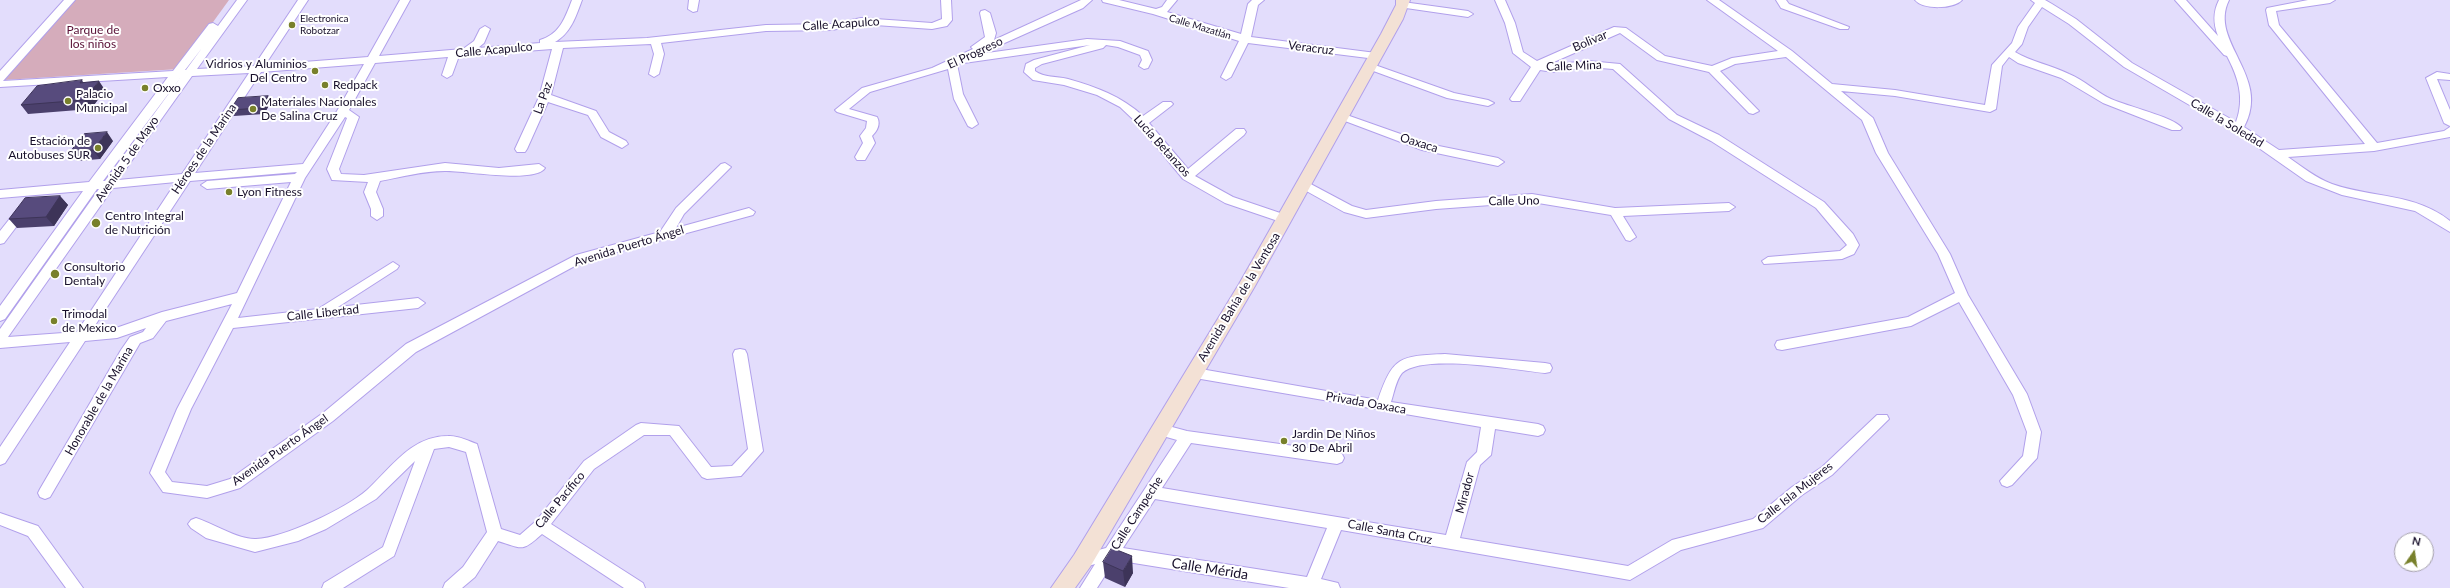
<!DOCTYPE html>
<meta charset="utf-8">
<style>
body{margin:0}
#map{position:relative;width:2450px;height:588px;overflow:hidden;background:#e3ddfc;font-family:Lato,sans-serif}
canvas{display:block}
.north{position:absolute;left:2394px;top:532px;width:40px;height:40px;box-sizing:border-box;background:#fff;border:1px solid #a39faa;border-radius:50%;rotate:13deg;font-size:11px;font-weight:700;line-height:16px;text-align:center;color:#18102b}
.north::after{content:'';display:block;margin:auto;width:14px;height:18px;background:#78802b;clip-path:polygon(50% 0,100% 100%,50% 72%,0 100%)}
</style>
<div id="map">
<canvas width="2450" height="588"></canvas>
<div class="north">N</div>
</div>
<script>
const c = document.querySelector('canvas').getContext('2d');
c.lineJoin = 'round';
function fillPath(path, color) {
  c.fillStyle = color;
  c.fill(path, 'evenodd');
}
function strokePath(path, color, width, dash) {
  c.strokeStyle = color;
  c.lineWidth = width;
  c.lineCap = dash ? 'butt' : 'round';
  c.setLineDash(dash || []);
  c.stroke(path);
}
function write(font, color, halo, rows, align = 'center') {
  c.font = font + ' Lato,sans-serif';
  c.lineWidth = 4;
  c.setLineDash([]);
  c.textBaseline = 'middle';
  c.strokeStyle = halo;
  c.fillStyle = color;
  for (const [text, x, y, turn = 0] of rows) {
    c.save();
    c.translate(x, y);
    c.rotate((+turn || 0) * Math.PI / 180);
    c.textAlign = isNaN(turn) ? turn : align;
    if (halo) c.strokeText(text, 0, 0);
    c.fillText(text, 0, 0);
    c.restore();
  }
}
fillPath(new Path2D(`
 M75,0H229L179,69L4,80Z`), '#d5acbb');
const minor = new Path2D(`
 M64,0H75L3,81L173,71L209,24L213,23L218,26L237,0H247L197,69L254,66L298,0H308L265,65L368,57L400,0H410L379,56L463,49L474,41L480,29L485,26L490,29L484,43L478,48L540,43V40C560,34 565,18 572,0H582C576,16 571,33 555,42L647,38L766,25L832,24L861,18L932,23L942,19L941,0H951L952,20L947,26L932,29L861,24L832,30L766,31L661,43L664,54L659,74L654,77L649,74L654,54L651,44L563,48L551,95L596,111L609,132L626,141L628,144L622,148L601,137L588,115L548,102L527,149L525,152H517L515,149L539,97L552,49L459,56L452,75L447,78L442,75L448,57L375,63L349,110L359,117L339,169L341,174L364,175L445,163L499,168L539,164L545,168C535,184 462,170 445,171C423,171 402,177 380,181L376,192L383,209V216L377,220L371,216V209L364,192L368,182L332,180L327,169L347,118L345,117L305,178L238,318L318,309L393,262L399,266L397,269L338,307L418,298L425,303L418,308L233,328L191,409L165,472L172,482L207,486L230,479L323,413L406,344L576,255L660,232L676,208L721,164L725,163L731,167L684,214L676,228L749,208L755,212L753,215L584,261L416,352L333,421L240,488L207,498L163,492L150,473L177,409L232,304L166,321L153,338L140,343L50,497L45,499L40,497L38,493L40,489L121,350L130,337L143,332L146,328L117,338L85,341L5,463L0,465V447L70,342L0,348V329L99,189H97L5,319L0,321V306L83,191L0,198V190L89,182L168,77L0,87V71ZM202,48L186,70H185ZM364,64L337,111L303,164L195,173L261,72ZM249,73L182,174L118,180L192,76ZM181,77L105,181H103ZM297,172L295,174L207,181L201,185L207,189L291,182L237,293L162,312L116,328L92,330L190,181ZM176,182L77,332L8,337L113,188Z
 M689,0H699L697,11L693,12L688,9Z
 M1081,0H1092L1083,8L980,54L1087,39L1120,41L1148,51L1152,60L1148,68L1144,69L1139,66L1142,60L1140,55L1118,47L1106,45L1103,48L1042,64L1035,68V71C1044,78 1056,76 1068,79C1096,87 1121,96 1143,116L1163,102H1171L1173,104L1171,106L1149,123L1188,169L1236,129H1244L1246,132L1244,135L1195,176L1233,197L1289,216L1291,219L1289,222H1281L1225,203L1183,179L1138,124L1120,107L1097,95L1064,85L1033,80L1024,72L1026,64L1034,60L1090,45L957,64L963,94L978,124L972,128L968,126L954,99L948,69L870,92L849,109L877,117C881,124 877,131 872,136L875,143L865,160H857L855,157L863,143L860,136L866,128L867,121L837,112L835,110L862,88L932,68L973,49L971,47L985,37L980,13L981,11L985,10L990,13L996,33L994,40Z
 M1102,0H1119L1156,9L1162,7L1167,0H1177L1167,12L1241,34L1248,4L1252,0H1264L1258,5L1251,37L1376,53L1381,56L1376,59L1248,43L1231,77L1226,80L1221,77L1239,41L1153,14L1103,2Z
 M1495,0H1505L1515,23L1523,52L1537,61L1614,27L1626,28L1665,56L1712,66L1732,58L1778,51L1707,0H1719L1792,51L1832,84L1895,90L1985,105L1992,65L2012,43L2018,27L2035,3L2031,0H2045L2052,4L2076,19L2132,63L2236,122C2245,98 2238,77 2227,56L2224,55L2175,0H2186L2218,36C2213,23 2213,12 2219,0H2229C2208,42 2272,76 2244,127L2279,150L2365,144L2269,25L2266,10L2267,8L2308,0H2335L2330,3L2276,11L2279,25L2377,143L2444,131L2450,127V137L2374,151L2288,157C2302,167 2316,178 2332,184C2372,198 2416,193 2450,221V232L2415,211L2342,195L2306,181L2236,132L2124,67L2069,24L2042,7L2028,27L2022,44L2015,52C2032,62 2051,65 2069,74C2084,80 2096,92 2111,99C2126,106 2174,117 2182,128L2180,130H2172L2103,103L2061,78L2018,63L2009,57L2002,66L1996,109L1990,112L1895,96L1841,91L1873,118L1888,153L1950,254L1968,295L2027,394L2041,432L2037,458L2012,485L2007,487L2002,485L2000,481L2023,456L2027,432L2013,395L1959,302L1911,326L1782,350L1777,349L1775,345L1777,341L1782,340L1908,317L1955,293L1938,254L1876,153L1862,120L1786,57L1735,64L1720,71L1757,109L1759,111L1753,114L1749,113L1709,72L1657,60L1620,33L1547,65L1588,61L1620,64L1677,115L1719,135L1824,202L1853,234L1859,245L1854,254L1842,259L1764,264L1762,261L1768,257L1840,251L1847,245L1816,208L1711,141L1669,119L1613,69L1588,67L1553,72L1540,70L1520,101H1512L1510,99L1531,67L1513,53L1505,23Z
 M1776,0H1786L1789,4L1849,27L1848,29H1840L1781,8Z
 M1915,0H1962C1954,9 1923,10 1915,0Z
 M1403,2L1468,11L1473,14L1468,17L1399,7L1398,5Z
 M1372,64L1454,93L1488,100L1494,103L1488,106L1447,98L1368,69L1367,67Z
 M2437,72L2450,74V80L2437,79L2450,110V126L2444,123L2426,78Z
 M1341,113L1429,144L1498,158L1504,162L1498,166L1422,150L1337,118L1335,116Z
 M1305,181L1352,206L1366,210L1436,201L1532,194L1615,208L1729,203L1735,207L1729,211L1623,216L1636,237L1630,241L1626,240L1611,215L1532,202L1436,209L1366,218L1344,212L1301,188L1299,185Z
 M23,206L29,210L4,243L0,244V231L19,207Z
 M740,349L745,350L747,354L763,451L741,476L707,479L702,477L670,435H644L594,469L551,524L643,583L645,588H624L542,534C522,552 523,549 498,541L475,577L462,588H443L445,583L463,567L487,532L466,452L449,447L434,449L394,556L343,588H322L324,583L383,547L415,461L376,499L326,529L298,541L255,552L206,538L191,528L188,524L191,520L196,518C212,523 239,540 256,539C284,538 345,509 367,490C391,468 411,436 448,436C457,435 469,441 477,444L501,529L520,535L536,521L584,461L636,425L641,423L679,426L711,467L732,466L748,449L733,354L735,350Z
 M1445,354L1545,363L1550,364L1552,368L1550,372L1545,373C1516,370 1423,353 1402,373C1396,380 1394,393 1391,402L1538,424L1543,426L1545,430L1543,434L1538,436L1495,429L1491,455L1480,465L1460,538L1628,566L1672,540L1753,519L1792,487L1822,467L1877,415H1887L1889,419L1832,475L1802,495L1763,528L1681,550L1630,580L1341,530L1321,579L1338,583L1340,588H1289L1115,560L1097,588H1080L1095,564L1082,568L1076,566L1074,561L1076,556L1106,548L1177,440L1156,434L1154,430L1156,426L1161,424L1187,431L1337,452L1342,454L1344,458L1342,462L1337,464L1191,443L1162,488L1446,535L1467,462L1477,452L1481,427L1195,378L1190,377L1188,373L1190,369L1195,368L1378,400C1393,356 1400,356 1445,354ZM1155,499L1327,528L1307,577L1123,548Z
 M0,513L38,526L83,588H66L28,536L0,525Z`);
const secondary = new Path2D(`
 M1396,0H1410L1403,19L1255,286L1090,567L1075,588H1051L1074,555L1239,284L1381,34L1396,5Z`);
strokePath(minor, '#b1a0eb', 2);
strokePath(secondary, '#b1a0eb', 2);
fillPath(minor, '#fff');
fillPath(secondary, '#f3e1d5');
fillPath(new Path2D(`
 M82,80L83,82L105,90L91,109L28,114L21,105Z
 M268,96L271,102L264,114L234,116L230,110Z
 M113,141L100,159L77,161L70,152Z
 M60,196L68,205L54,226L17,228L9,219Z
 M1103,562L1133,573L1125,587L1105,578Z`), '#4b406c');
fillPath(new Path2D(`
 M99,81L105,90L91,109L84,100Z
 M268,96L271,102L264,114L260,108Z
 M107,132L113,141L100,159L93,150Z
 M60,196L68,205L54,226L46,217Z
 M1132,556L1133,573L1125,587L1123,571Z`), '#3d3458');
const building = new Path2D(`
 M82,80L80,83L99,81L84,100L21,105L37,86Z
 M268,96L260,108L230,110L238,98Z
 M107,132L93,150L70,152L84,134Z
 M60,196L46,217L9,219L25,198Z
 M1112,548L1132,556L1123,571L1103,562Z`);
fillPath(building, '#574b7d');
strokePath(building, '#3d3458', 1);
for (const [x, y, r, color] of [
 [292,25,4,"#78802b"],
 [315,71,4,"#78802b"],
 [325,85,4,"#78802b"],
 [145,88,4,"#78802b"],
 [68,101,4,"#78802b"],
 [253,109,4,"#78802b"],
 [98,148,4,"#78802b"],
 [229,192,4,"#78802b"],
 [96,223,5,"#78802b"],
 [55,274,5,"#78802b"],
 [54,321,4,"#78802b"],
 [1284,441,4,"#78802b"]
]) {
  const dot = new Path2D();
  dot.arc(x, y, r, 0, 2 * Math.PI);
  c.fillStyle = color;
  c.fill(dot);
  strokePath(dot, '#fff', 1.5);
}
write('10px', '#18102b', '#fff', [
 ["Electronica",300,19],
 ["Robotzar",300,31]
], 'left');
write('10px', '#18102b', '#fff', [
 ["Calle Mazatlán",1200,27,17]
]);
write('12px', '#18102b', '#fff', [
 ["Calle Acapulco",841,24,-4],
 ["Bolivar",1590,41,-23],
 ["Veracruz",1311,48,7],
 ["Calle Acapulco",494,50,-5],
 ["El Progreso",975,53,-25],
 ["Calle Mina",1574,66,-2],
 ["La Paz",543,98,-70],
 ["Calle la Soledad",2227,123,31],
 ["Oaxaca",1419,143,17],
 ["Lucía Betanzos",1162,146,48],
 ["Héroes de la Marina",204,149,-56],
 ["Avenida 5 de Mayo",127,159,-55],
 ["Calle Uno",1514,201,-1],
 ["Avenida Puerto Ángel",629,246,-17],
 ["Avenida Bahía de la Ventosa",1239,297,-59],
 ["Calle Libertad",323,313,-6],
 ["Honorable de la Marina",99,401,-60],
 ["Privada Oaxaca",1366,403,10],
 ["Avenida Puerto Ángel",280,450,-35],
 ["Mirador",1465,493,-75],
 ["Calle Isla Mujeres",1795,493,-38],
 ["Calle Pacífico",560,500,-50],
 ["Calle Campeche",1137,513,-57],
 ["Calle Santa Cruz",1390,532,11]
]);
write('12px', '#591036', '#fff', [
 ["Parque de",93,30],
 ["los niños",93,44]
]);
write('12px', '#18102b', '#fff', [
 ["Vidrios y Aluminios",307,64,"right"],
 ["Del Centro",307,78,"right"],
 ["Redpack",333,85],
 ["Oxxo",153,88],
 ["Palacio",76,94],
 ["Municipal",76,108],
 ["Materiales Nacionales",261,102],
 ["De Salina Cruz",261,116],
 ["Estación de",90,141,"right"],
 ["Autobuses SUR",90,155,"right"],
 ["Lyon Fitness",237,192],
 ["Centro Integral",105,216],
 ["de Nutrición",105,230],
 ["Consultorio",64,267],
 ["Dentaly",64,281],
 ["Trimodal",62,314],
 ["de Mexico",62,328],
 ["Jardin De Niños",1292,434],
 ["30 De Abril",1292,448]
], 'left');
write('14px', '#18102b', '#fff', [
 ["Calle Mérida",1210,569,9]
]);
</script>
